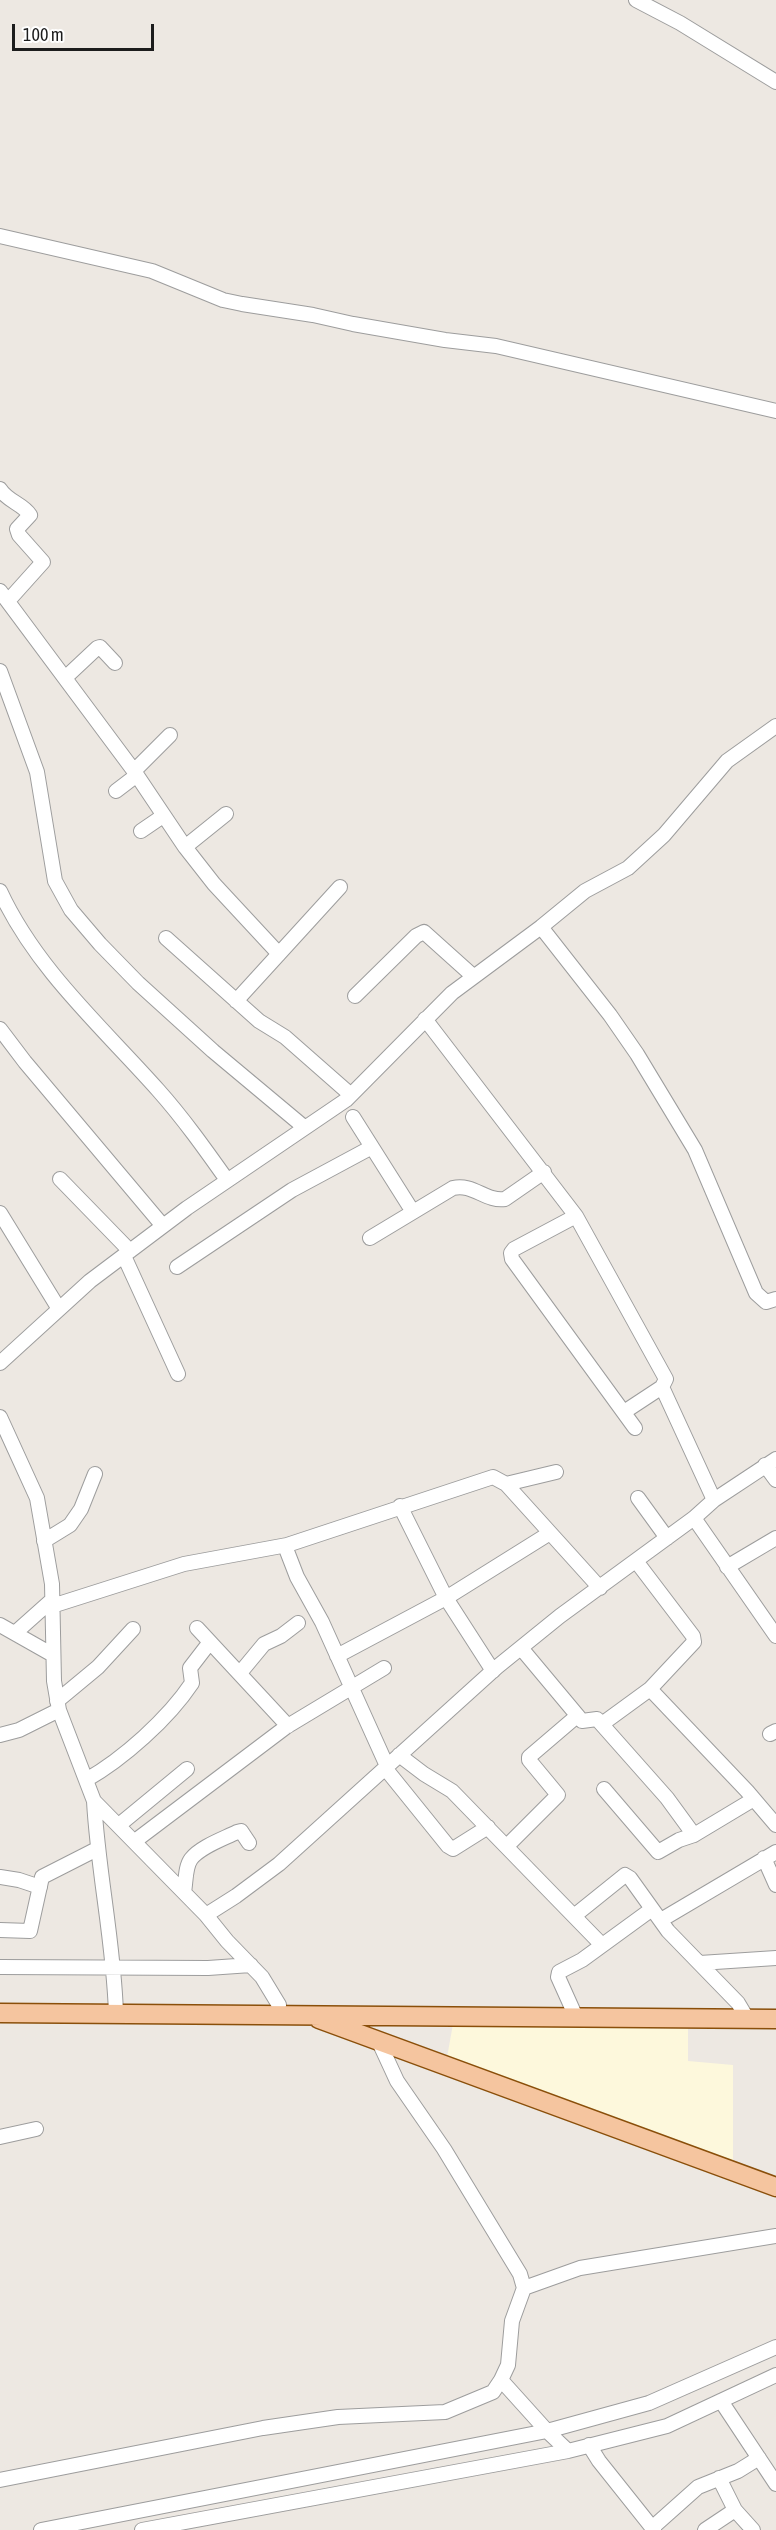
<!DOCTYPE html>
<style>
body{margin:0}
#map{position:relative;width:776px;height:2530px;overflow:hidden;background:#ede8e2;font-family:"Asap Condensed",sans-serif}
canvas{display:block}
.scale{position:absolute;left:12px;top:24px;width:142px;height:27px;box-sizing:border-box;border:3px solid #1c1c1c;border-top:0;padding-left:8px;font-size:18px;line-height:21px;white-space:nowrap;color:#1c1c1c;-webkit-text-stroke:4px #fff;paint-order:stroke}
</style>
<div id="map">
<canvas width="776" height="2530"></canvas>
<div class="scale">100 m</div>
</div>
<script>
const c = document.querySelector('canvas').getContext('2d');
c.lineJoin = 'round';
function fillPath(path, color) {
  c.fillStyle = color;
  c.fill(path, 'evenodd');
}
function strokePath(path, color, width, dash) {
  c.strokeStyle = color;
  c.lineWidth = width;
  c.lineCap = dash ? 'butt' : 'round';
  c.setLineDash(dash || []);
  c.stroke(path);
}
fillPath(new Path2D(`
 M453,2024L688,2029V2061L733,2065V2165L446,2063Z`), '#fdf8dc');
const minor = new Path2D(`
 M636,0L680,23L776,82
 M0,236L152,271L223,300L242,304L313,315L353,324L445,340L496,346L776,411
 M0,489C7,501 23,504 30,515L17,529L19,535L43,562L8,601
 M0,591L134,771L185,847L214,884L279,954
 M0,671L37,772L55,881L71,910L100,944L138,983L213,1051L304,1127
 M65,678L97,648L100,647L115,663
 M134,771L170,735
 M116,791L137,775
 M141,831L163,816
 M185,847L226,814
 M0,891C36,969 102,1027 158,1090C183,1118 205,1149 227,1180
 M541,927L610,1015L637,1054L695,1150L756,1293L766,1302L776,1299
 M166,938L259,1021L285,1037L351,1095
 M355,996L416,936L424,932L473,976
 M236,1001L340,887
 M425,1019L576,1216L666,1379L662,1387L714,1500
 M0,1029L25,1062L163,1226
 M353,1117L413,1212
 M60,1179L130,1251
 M0,1213L59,1309
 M576,1216L514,1249L511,1253L512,1259L635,1428
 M370,1238L453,1188C473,1183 486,1202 505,1199L544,1172
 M124,1256L178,1374
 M177,1267L292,1190L372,1147
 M0,1363L90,1281L187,1208L346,1100L452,993L541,927L585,891L628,868L664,835L727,761L776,726
 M624,1412L662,1387
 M0,1417L37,1498L52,1584L54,1681L59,1710L94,1801L206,1915
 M765,1465L776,1480
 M506,1484L556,1472
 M638,1498L667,1538
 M400,1506L446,1598L493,1671
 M694,1518L776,1636
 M44,1541L70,1525L81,1509L95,1474
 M285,1546L297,1577L322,1622L387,1766
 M727,1567L776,1538
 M52,1606L184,1564L287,1545L493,1477L506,1484L600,1588
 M0,1625L53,1655
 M197,1628L288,1726
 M15,1633L52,1600
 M521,1648L582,1721L597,1719L667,1798L694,1835
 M337,1656L446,1598L550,1533
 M240,1673L264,1644L281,1636L298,1623
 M650,1689L747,1791L776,1825
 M57,1701L98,1667L133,1629
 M602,1724L650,1689L694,1642L693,1636L636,1561
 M770,1734L776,1731
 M0,1735L19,1730L59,1710
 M399,1755L424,1774L452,1791L602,1945
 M385,1768L448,1846L453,1849L488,1827
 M86,1780C123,1759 168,1719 192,1683L190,1668L210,1642
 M604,1789L658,1852L679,1840L694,1835L754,1799
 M94,1801C98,1873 114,1943 116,2014
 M119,1825L187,1769
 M135,1841L286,1727L384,1668
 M507,1846L558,1795L529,1760V1757L577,1716
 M764,1858L776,1885
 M0,1877L19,1880L40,1887
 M184,1892C186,1882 185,1867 191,1859C200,1847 223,1839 237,1832L241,1831L249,1843
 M574,1916L625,1875L630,1878L668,1931L738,2003L747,2018
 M661,1920L776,1852
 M0,1930L30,1931L42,1877L97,1849
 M700,1963L776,1958
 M0,1967L208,1968L251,1965
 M277,2015L279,2005L262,1977L227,1941L206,1915L236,1896L279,1864L497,1667L560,1616L694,1518L714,1500L776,1459
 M576,2017L558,1977L559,1972L582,1960L652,1909
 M0,2137L36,2129
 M524,2288L580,2268L776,2236
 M501,2380L547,2431L568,2451
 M721,2401L776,2484
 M589,2445L599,2461L654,2530
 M719,2478L735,2510L753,2530
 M0,2480L263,2428L338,2417L445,2412L493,2392L501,2380L508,2365L512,2321L524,2288L520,2274L444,2149L397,2081L379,2042
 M652,2528L698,2487L738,2471L759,2458
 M41,2530L547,2431L649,2403L776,2347
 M142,2530L568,2451L667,2426L776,2375
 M705,2530L735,2510`);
const major = new Path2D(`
 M0,2013L776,2019
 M319,2019L776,2187`);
strokePath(minor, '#9d9d9d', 16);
strokePath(major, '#8a4f0a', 21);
strokePath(minor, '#fff', 14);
strokePath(major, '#f5c59f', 18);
</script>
